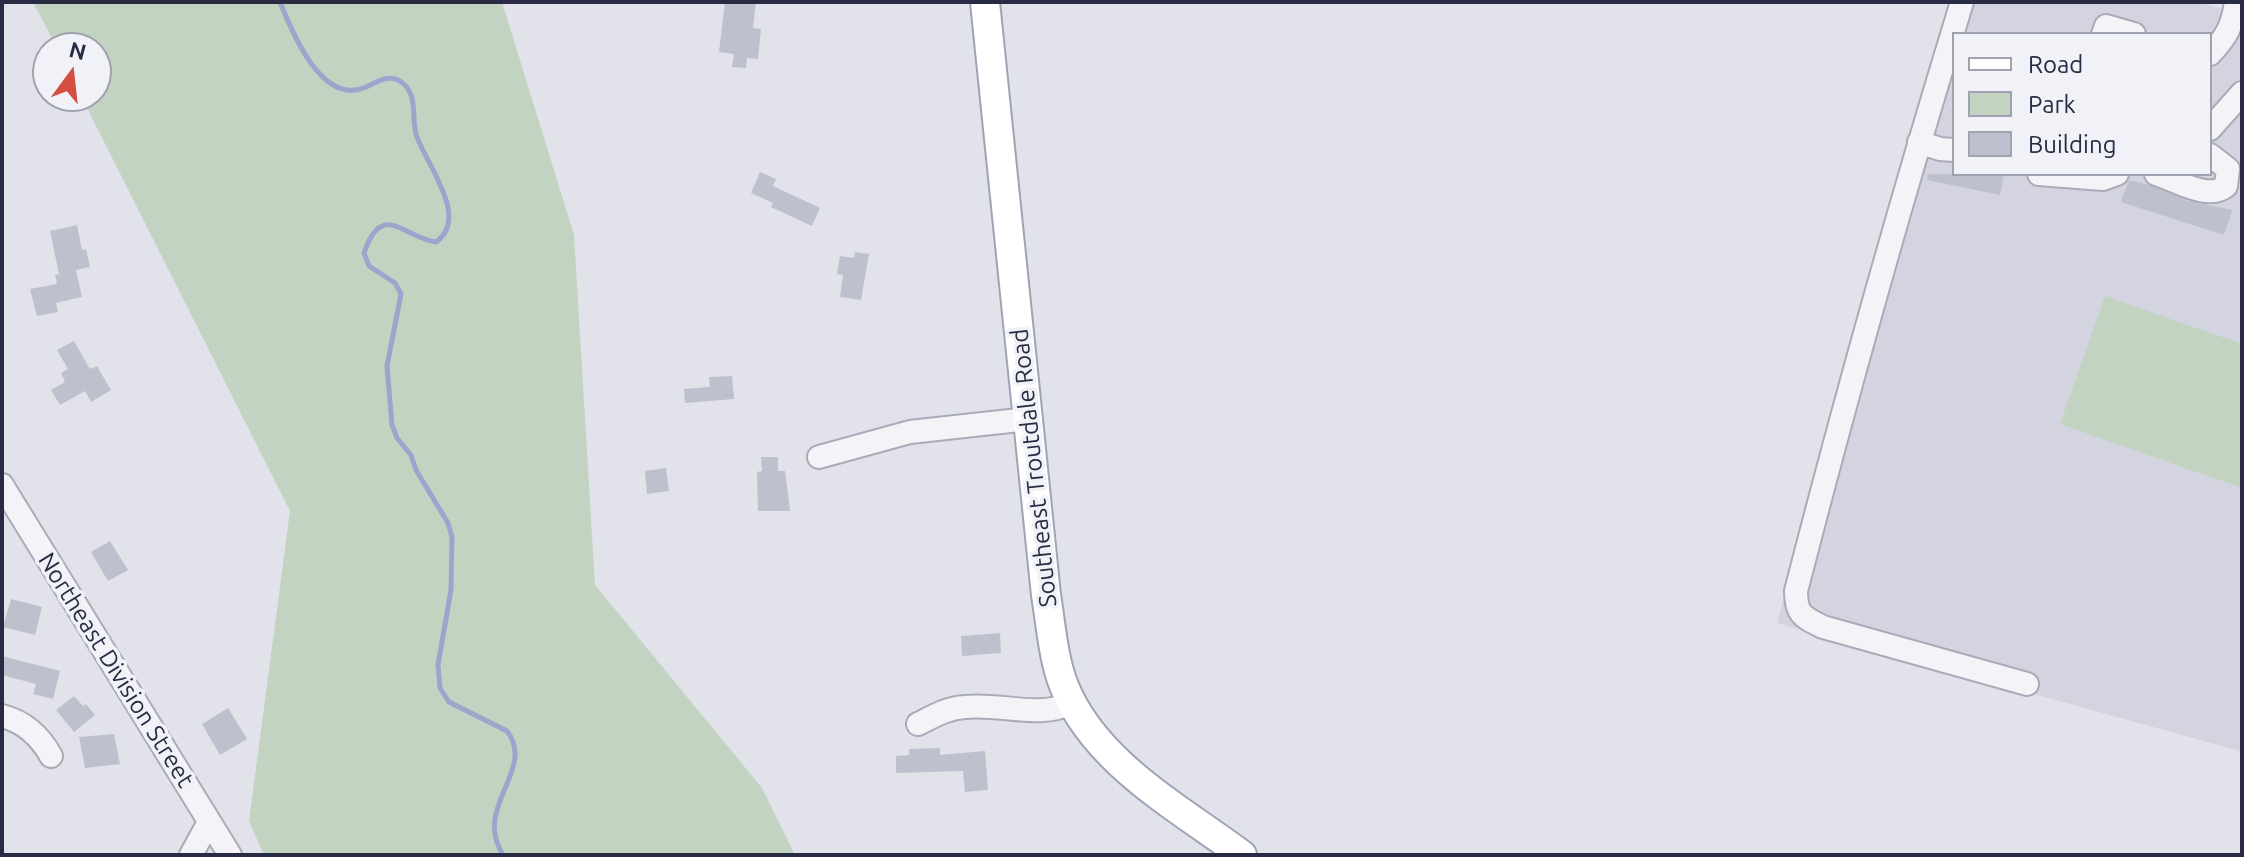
<!DOCTYPE html>
<style>
body{margin:0}
#map{position:relative;width:2244px;height:857px;overflow:hidden;background:#e1e2ea;font-family:Ubuntu,sans-serif}
canvas{display:block}
.frame{position:absolute;inset:0;border:4px solid #282b43;pointer-events:none}
.legend{position:absolute;left:1952px;top:32px;width:260px;height:144px;box-sizing:border-box;background:#f1f2f7;border:2px solid #a1a2af;margin:0;padding:10px 14px;list-style:none;font-size:24px;color:#282b43}
.legend li{display:flex;align-items:center;gap:16px;height:40px}
.legend b{width:40px;border:2px solid #a1a2af}
.north{position:absolute;left:32px;top:32px;width:80px;height:80px;box-sizing:border-box;background:#f1f2f7;border:2px solid #a1a2af;border-radius:50%;rotate:15deg;font-size:22px;font-weight:700;line-height:32px;text-align:center;color:#282b43}
.north::after{content:'';display:block;margin:auto;width:28px;height:36px;background:#d44f41;clip-path:polygon(50% 0,100% 100%,50% 72%,0 100%)}
</style>
<div id="map">
<canvas width="2244" height="857"></canvas>
<div class="frame"></div>
<ul class="legend">
<li><b style="height:10px;background:#fff"></b>Road</li>
<li><b style="height:22px;background:#c2d4c1"></b>Park</li>
<li><b style="height:22px;background:#bec0cd"></b>Building</li>
</ul>
<div class="north">N</div>
</div>
<script>
const c = document.querySelector('canvas').getContext('2d');
c.lineJoin = 'round';
function fillPath(path, color) {
  c.fillStyle = color;
  c.fill(path, 'evenodd');
}
function strokePath(path, color, width, dash) {
  c.strokeStyle = color;
  c.lineWidth = width;
  c.lineCap = dash ? 'butt' : 'round';
  c.setLineDash(dash || []);
  c.stroke(path);
}
function write(font, color, halo, rows, align = 'center') {
  c.font = font + ' Ubuntu,sans-serif';
  c.lineWidth = 7;
  c.setLineDash([]);
  c.textBaseline = 'middle';
  c.strokeStyle = halo;
  c.fillStyle = color;
  for (const [text, x, y, turn = 0] of rows) {
    c.save();
    c.translate(x, y);
    c.rotate((+turn || 0) * Math.PI / 180);
    c.textAlign = isNaN(turn) ? turn : align;
    if (halo) c.strokeText(text, 0, 0);
    c.fillText(text, 0, 0);
    c.restore();
  }
}
fillPath(new Path2D(`
 M1951,2H2198L2242,14V744L2240,751L1777,623ZM1954,34H2210V174H1954Z`), '#d3d4df');
fillPath(new Path2D(`
 M33,2H502L574,235L595,585L762,788L795,855H264L249,821L290,511L81,96H96V48H57Z
 M2105,296L2242,344V488L2060,424Z`), '#c2d4c1');
strokePath(new Path2D(`
 M280,2C292,32 322,107 366,87C377,82 388,74 400,81C420,94 410,119 417,137C427,165 470,218 436,242C403,237 382,200 364,253L369,266L395,283L401,294L387,366L392,425L397,438L411,455L416,470L448,523L452,537L451,590L438,665L440,688L449,702L507,731C537,770 472,806 503,855`), '#9aa6cc', 5);
fillPath(new Path2D(`
 M725,2H756L753,28L761,29L758,59L747,58L746,68L732,67L734,54L719,52Z
 M760,172L776,179L773,186L820,208L812,226L771,207L773,203L751,193Z
 M1928,174H2004L2000,195L1927,180Z
 M2129,180L2146,184L2188,201L2232,210L2224,235L2121,202Z
 M77,225L82,250L86,249L90,267L76,270L82,297L56,303L58,312L37,316L30,289L57,284L55,275L59,274L50,231Z
 M855,252L869,254L861,300L840,297L843,275L837,274L840,256L854,258Z
 M74,341L90,369L97,366L111,390L91,402L85,391L60,405L51,390L65,382L61,373L68,369L57,350Z
 M732,376L734,399L685,403L684,389L710,387L709,377Z
 M761,457H778V471H785L790,511H758L757,472L762,471Z
 M666,468L669,491L647,494L645,471Z
 M110,541L128,570L108,581L91,552Z
 M11,599L42,607L35,635L3,627Z
 M1000,633L1001,653L962,656L961,636Z
 M2,656L60,671L53,699L33,694L36,684L2,675Z
 M74,696L83,706L86,704L95,715L74,732L56,710Z
 M228,708L247,739L220,755L202,724Z
 M114,734L120,764L85,768L79,737Z
 M940,748V755L985,751L988,790L965,792L963,771L896,773V756L909,755V749Z`), '#bec0cd');
const minor = new Path2D(`
 M1962,2C1902,197 1847,393 1796,591C1796,615 1803,617 1823,627L2027,684
 M2103,34L2106,26L2134,34
 M2210,54C2226,38 2233,25 2236,2
 M2210,129L2242,93
 M1919,142L1940,149L1954,150
 M2039,174L2103,179L2117,174
 M2156,174C2175,180 2209,201 2226,186L2228,169L2210,155
 M819,457L910,432L1028,419
 M2,485L230,855
 M2,716C25,722 40,736 51,756
 M918,724C934,716 947,708 965,707C1001,703 1038,719 1072,703
 M191,855L209,822`);
const major = new Path2D(`
 M985,2L1046,595C1051,625 1053,658 1064,686C1095,763 1179,808 1242,855`);
strokePath(minor, '#aaabb8', 26);
strokePath(major, '#9fa3b6', 32);
strokePath(minor, '#f4f4f8', 22);
strokePath(major, '#fff', 28);
write('24px', '#282b43', '#f1f2f7', [
 ["Southeast Troutdale Road",1034,468,-96],
 ["Northeast Division Street",116,670,58]
]);
</script>
